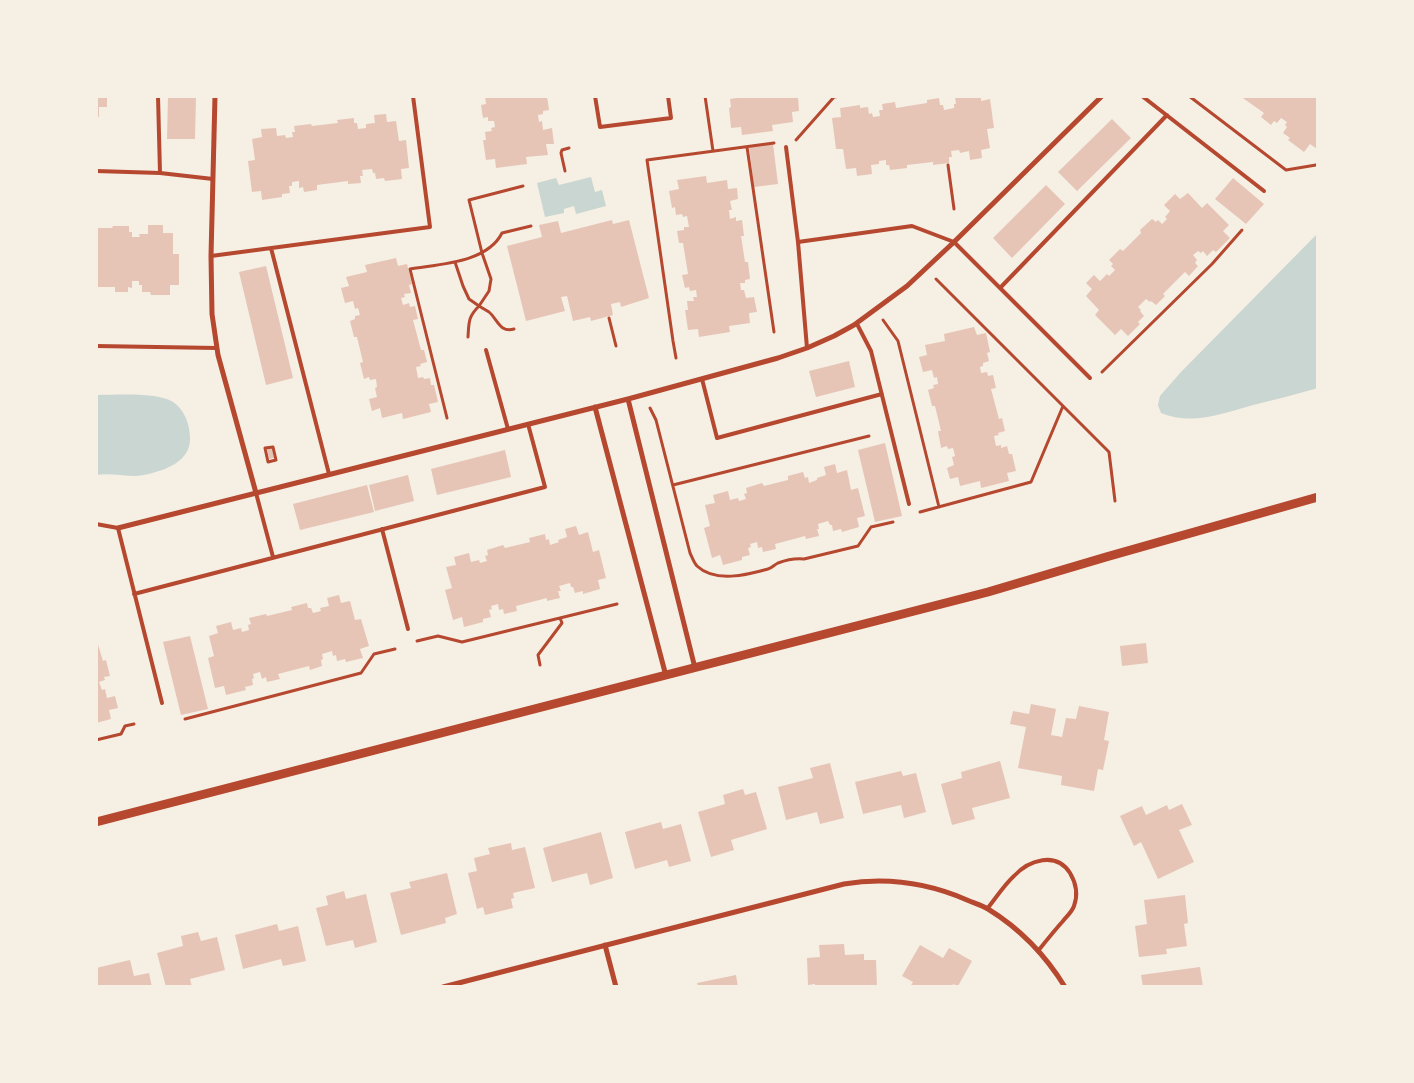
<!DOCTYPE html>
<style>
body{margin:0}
#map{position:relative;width:1414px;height:1083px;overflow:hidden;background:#f6efe4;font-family:"Fira Sans",sans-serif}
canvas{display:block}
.frame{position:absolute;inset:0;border:98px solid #f6efe4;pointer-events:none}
</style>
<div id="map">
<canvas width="1414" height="1083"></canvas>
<div class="frame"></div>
</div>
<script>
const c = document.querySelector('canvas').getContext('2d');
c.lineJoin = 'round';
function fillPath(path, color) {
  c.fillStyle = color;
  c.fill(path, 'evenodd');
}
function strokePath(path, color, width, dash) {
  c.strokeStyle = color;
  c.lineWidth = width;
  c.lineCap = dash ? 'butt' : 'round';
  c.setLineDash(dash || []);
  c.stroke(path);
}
fillPath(new Path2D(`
 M591,177L595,192L602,190L606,206L576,214L574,206L564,209V213L545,217L537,183L556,178L559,185Z
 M1318,233V388C1296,394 1275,400 1253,405C1224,413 1192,426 1161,413L1158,405L1160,396L1181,372Z
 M96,395C115,395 157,392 173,402C185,410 190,425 190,439C190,454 179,463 165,469C156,472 144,476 135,476C122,476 109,473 96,475Z`), '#c9d6d2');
fillPath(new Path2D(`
 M96,96H107V107H99V117H96Z
 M168,96H196L195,139H167Z
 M485,96H547L549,110L543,111V114L538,115L539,122L542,121L543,130L552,128L554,144H546L548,155L526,157L527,164L496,168L495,159L486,160L483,140H486L485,132L492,131L491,128L495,127L494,121H488V117L483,118L481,105L486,104Z
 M737,96H798L799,111L792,112L793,122L772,125L773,131L742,135L741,127L731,128L729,108L731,107L730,99L737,98Z
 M962,96H981V101L990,99L994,128L987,129L990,148L981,150L982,158L970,160L969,151L960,153L959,150L951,151L952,157H949V163L933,165V162L907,165V168L890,170L889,165H886V160L879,161V164L871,165L872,174L857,176L856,168L846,169L843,149H836L832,118L841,117L840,108L860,105V108L868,107L869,114L872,113L873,117L880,116L879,110H883L882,104L895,102L896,108L927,103V100L939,98L940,105H943L944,110L954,108V104H956L955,97Z
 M1240,96H1318V148L1317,149L1310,144L1304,152L1288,140L1290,138L1283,133L1287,127L1285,125L1287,122L1281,118L1277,123L1274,121L1271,125L1261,117L1264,113Z
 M386,114L387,122L396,121L399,141L406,140L409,168L401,169L402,179L385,181L384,178L376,179L375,173H373L372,169L362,170L363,176H360L361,183L348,184V181L317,185V190L304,192L303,187L299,188V181L292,182V186H289L290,193L282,194V197L262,200L261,191L252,192L248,161L255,160L252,139L262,137L261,129L276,128L277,136L285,135L286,138L293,137L292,132H295L294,126L311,124L312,126L338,123L337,120L354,118V123H357L358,129L366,128V124L375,123L374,115Z
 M1112,119L1131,138L1077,191L1058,172Z
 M773,144L778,184L754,187L749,147Z
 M706,176L707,183L727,180L728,189L737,188L738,199L730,201L732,210H729L730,219L736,217V221L742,220L744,236H741L745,262H748L750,279L745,280V283H740L741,290H744L746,298L754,297L757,312L749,313L750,323L729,326L730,332L699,337L698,329L688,330L685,310H688L687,301H694L693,297H697L696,290L690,291L689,287L685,288L682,275L688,274L683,243H679L677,231L684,230V227H689L687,216L683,217L682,214L676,215L675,207L672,208L669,191L679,189L677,180Z
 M1233,178L1264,204L1246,224L1215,199Z
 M1046,185L1065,204L1012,258L993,238Z
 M1188,193L1202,208L1207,203L1229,225L1223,231L1230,238L1216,252L1213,250L1207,256L1203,251L1201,253L1198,251L1193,255L1197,260L1195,263L1198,266L1189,276L1185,272L1163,294L1165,296L1156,305L1151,301L1150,302L1146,299L1138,307L1141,310L1140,311L1144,316L1138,322L1140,324L1128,336L1121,329L1115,335L1095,315L1099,310L1086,296L1092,289L1086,283L1094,275L1100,281L1107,274L1109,276L1115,270L1111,266L1113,264L1109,260L1120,249L1123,251L1141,233L1140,230L1152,219L1156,222L1158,220L1162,224L1167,219L1165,217L1170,211L1164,205L1175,194L1180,199Z
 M612,220L613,224L629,220L649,298L621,307L620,302L611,304L613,315L591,321L590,317L573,321L567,296L561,297L565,311L526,321L507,246L542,237L539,225L558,221L561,233Z
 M148,225H163V233H173V254H179V285H170V295H151L150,292H142V285H139V281H132V288L128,287V292H115V287H96V228H112L113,226H129V232H132V237H140L139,234H148Z
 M396,258L398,266L407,264L412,284L409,285L411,293L404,294L405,297L401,298L403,305L409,303L410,307L415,306L418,319L413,320L421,350H424L427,362L420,364L421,366L416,367L418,378L423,377L424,379L430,378L431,385H434L438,402L429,404L431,412L403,419L402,413L382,418L380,408L372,411L369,399L377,397L375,388L377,387L376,379L370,380L369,377L364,379L360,363L363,362L357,337H354L350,321L355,319V316L360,315L358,308L355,309L353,301L345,303L341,288L349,286L346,277L367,272L365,265Z
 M266,266L293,378L266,385L239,272Z
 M974,327L977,335L986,333L990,352L987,353L989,361L983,363V366L980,367L981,373L987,372L988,376L993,375L996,388L991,389L999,419L1002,418L1005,431L998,433L999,435L994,436L996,446L1001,445V448L1007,446L1009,454H1012L1016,471L1007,473L1009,481L981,488L980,481L960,486L958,477L950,479L947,468L954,465L952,457L955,456L953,448L948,449L947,446L941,448L938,431H941L935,406H932L928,390L934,388L933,385L938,384L937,377L934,378L932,370L923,372L919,357L927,355L925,345L945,341L944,334Z
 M849,361L855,387L816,397L809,371Z
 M885,443L902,516L875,522L858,450Z
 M272,448L274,458L269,459L267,449Z
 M505,450L511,477L437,495L431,469Z
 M835,464L837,473L847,470L851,490L858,488L865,516L857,518L859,527L842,532L841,529L833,531L832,525H830L828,521L818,524L819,529H817L819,536L806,539L805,536L775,544L776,549L763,552L762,547L758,548L757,542L750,544L751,547L748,548L750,555L742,557V560L723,565L720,555L712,558L704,528L710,526L705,505L715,503L713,495L728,491L730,500L738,498L739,501L746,499L744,494L747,493L746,488L762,483L764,486L788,480V476L803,472L805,478L808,477L809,483L817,480V478L826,475L824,467Z
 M408,475L414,501L375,511L369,485Z
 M367,485L374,512L300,530L293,504Z
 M576,526L579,535L588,532L593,552L599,550L606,578L598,580L600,589L583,594V591L575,593L573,587H571L570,583L559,586L561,591H558L560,598L547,601V598L516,606L517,611L504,614L503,609L499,610L498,604L491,606L492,609L489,610L491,617L483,619V622L464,627L462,617L453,620L445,590L452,588L446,567L456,565L454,557L469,553L471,562L479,560L480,563L487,561L485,556L488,555L487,550L503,545L505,548L530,542L529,538L545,534L546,540L549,539L550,545L559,542L558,540L567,537L565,529Z
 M339,595L341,603L350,601L355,620L361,619L369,646L360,649L363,658L346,662L345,659L337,661L336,655L333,656L332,651L322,654L323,659L321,660L322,666L310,670L309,666L278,674L280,679L267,682L266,677L262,679L260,672L253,674L254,678L252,679L253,685L245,687L246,690L226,695L224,686L215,688L208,658L214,656L209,636L218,633L216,626L231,622L233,630L241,628L242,632L249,630L248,625L251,624L249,618L266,614L267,616L292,610L291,607L307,603L308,608H311L313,613L321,611L320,608L329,606L327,598Z
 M190,636L208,709L181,715L163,642Z
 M96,638L103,661L106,660L110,676L104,677L105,680L99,682L102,690L105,689L107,698L115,696L118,708L109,710L111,719L96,723Z
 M1146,643L1148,663L1122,666L1120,646Z
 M1031,704L1056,709L1051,735L1062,737L1066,718L1076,719L1079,706L1109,712L1104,740L1109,741L1103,770L1098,769L1094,791L1061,785L1062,776L1018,768L1026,727L1010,724L1013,711L1029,714Z
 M1000,761L1010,798L972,808L975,819L952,825L941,784L962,778L961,772Z
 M830,763L844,818L820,824L817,812L786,820L778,787L813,778L810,768Z
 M901,771L903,776L916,773L926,812L904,818L901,805L863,814L855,782Z
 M743,789L745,795L756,792L767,829L731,840L734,850L711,857L698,812L725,804L723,795Z
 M1182,804L1192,825L1179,830L1194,862L1158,879L1141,842L1134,846L1120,816L1142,806L1146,815L1167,805L1169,810Z
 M661,822L663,829L681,824L691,861L669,867L667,860L635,869L625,832Z
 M601,832L613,878L590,885L587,873L552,882L543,848Z
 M511,843L512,850L525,847L535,888L513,893L514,898L511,899L513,908L485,915L483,907L477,909L468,873L477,871L474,858L490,854L488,848Z
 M447,873L457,914L445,918L446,923L401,935L390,893L411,888L409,882Z
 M344,891L346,899L366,894L377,942L355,948L353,940L326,946L316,908L328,905L326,896Z
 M1185,895L1188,923L1184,924L1187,946L1166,949L1167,954L1139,957L1135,926L1147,924L1144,900Z
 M277,924L279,931L298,926L306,961L283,966L281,959L243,969L235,935Z
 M198,932L201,941L217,937L225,970L190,979L192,987H166L157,953L183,946L181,936Z
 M844,944L845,955L864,954V960H876L877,987H815V984L808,985L807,958L820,957L819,945Z
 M920,945L943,958L949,948L972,961L958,986L953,984L952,987H910L913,982L902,976Z
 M130,960L134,976L149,973L152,987H96V968Z
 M1200,967L1203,987H1143L1141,975Z
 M736,975L738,987H698L697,983Z`), '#e6c5b7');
strokePath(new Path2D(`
 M705,96L713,151
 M1189,96L1286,170L1316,165L1318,163
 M796,140L834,97L841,96
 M747,147L774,332
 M948,165L954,209
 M565,171L561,153L562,150L569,148
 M455,262L463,286L469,299L479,306C468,317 469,322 468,337
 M936,279L1109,452L1115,501
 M609,318L616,346
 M883,320L898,341L939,507
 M514,329C500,333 498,320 489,312C486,310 482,308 479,306L489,291L491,279L482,253L469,200L523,186
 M676,358L673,341L647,160L774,143
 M1102,372L1212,264L1242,230
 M650,408L656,420L690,553C692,557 694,563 697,566C715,583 747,575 768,569C772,568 774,565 778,563C786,560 795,558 804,559L858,546L871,527L893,522
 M447,418L410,269C439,264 487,263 502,233L531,226
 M273,447L276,460L268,462L265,448Z
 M673,485L869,436
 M920,512L1031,482L1063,406
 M417,641L438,636L462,642L617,604
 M540,665L538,655L562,623L560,618
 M185,719L361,673L374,654L395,649
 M96,740L121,734L125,726L134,724`), '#b5482f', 3);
strokePath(new Path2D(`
 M158,96L160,173L213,179
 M595,96L600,127L671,118L668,96
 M1142,96L1264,191
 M786,147L798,242L807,348
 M96,171L160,173
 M798,242L912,226L954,242L1090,378
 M271,248L329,474
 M211,256L430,227L413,96
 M1000,288L1167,115
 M857,324L871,351L909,504
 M96,346L217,348
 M486,350L508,429
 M702,379L717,438L882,394
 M256,493L273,557
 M96,524L118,528L162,703
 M382,529L408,629
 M134,594L545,487L528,424
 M987,909C996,898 1004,885 1014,876C1029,860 1056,851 1070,873C1076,883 1078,895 1074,906C1072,912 1066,917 1063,921C1054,931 1046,941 1038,951`), '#b5482f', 4);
strokePath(new Path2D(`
 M215,96L211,256L212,314L218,355L256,493
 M628,399L695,668
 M595,407L666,676
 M118,528L628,399L778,358L807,348L834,336L854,325L907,286L954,242L1102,96
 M605,945L616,987
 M443,987L844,884C886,877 928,883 967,900C974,903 982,905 988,909C1019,928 1046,956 1065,987`), '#b5482f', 5);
strokePath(new Path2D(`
 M96,822L988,592L1106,557L1318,497`), '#b5482f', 9);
</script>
